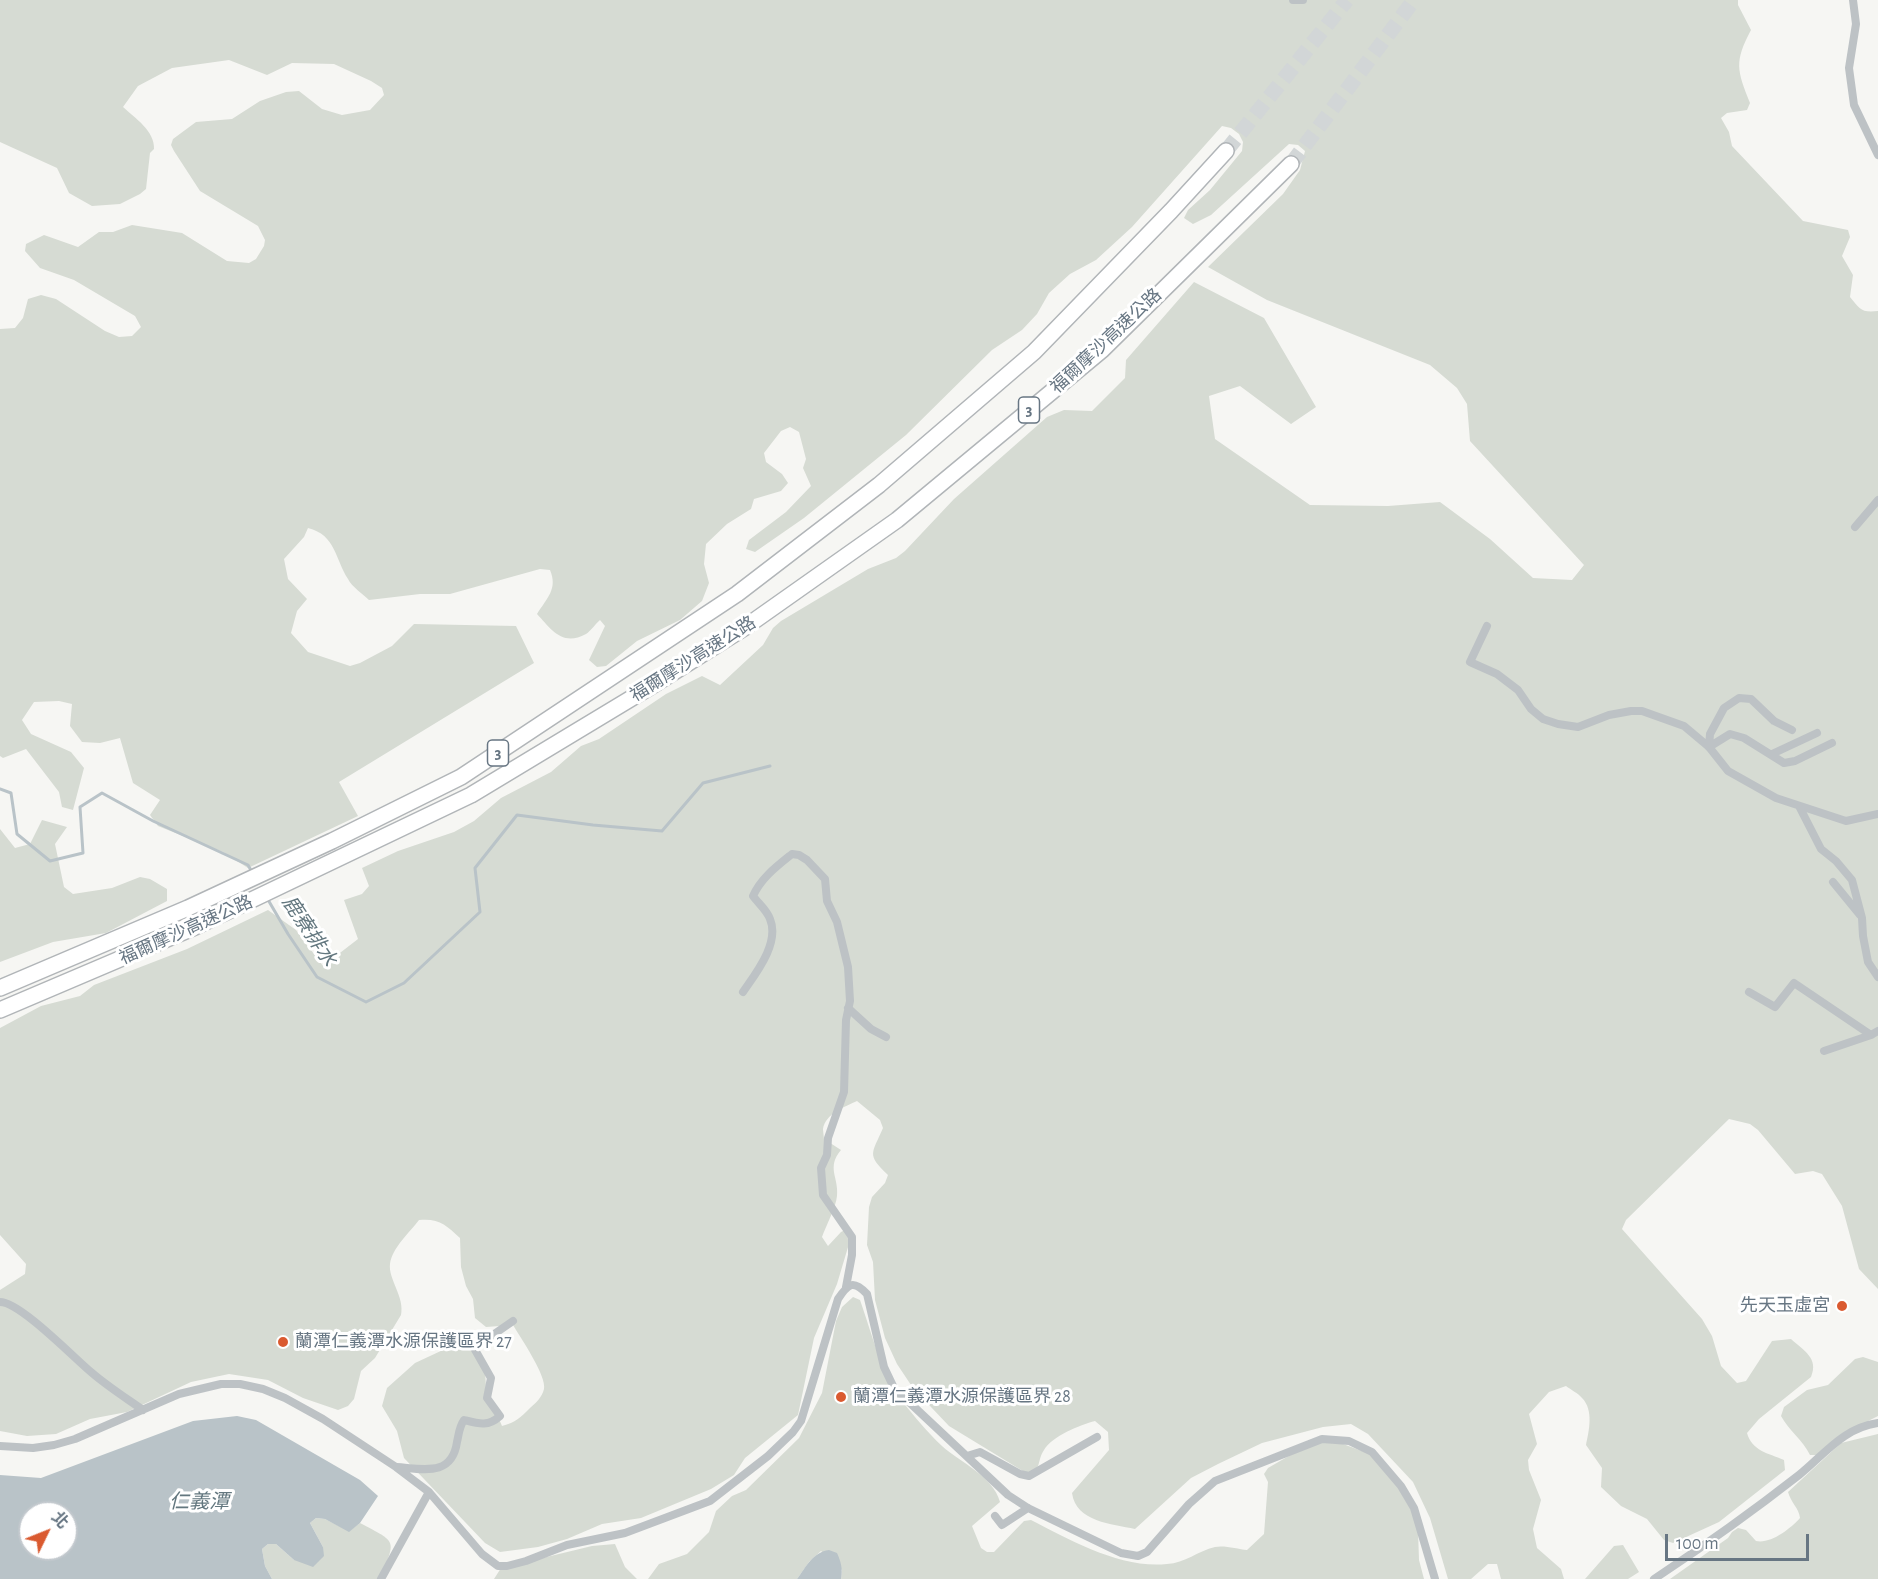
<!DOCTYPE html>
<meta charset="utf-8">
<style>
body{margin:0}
#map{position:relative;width:1878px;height:1579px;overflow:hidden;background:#f6f6f3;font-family:"Alegreya Sans","Noto Sans TC",sans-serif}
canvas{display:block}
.north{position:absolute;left:18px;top:1501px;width:60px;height:60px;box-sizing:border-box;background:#fff;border:2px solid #c2c8cd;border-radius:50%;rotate:47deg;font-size:16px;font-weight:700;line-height:24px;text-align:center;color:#677683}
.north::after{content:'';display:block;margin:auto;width:21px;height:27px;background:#da5a30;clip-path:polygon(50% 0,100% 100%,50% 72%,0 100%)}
.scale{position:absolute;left:1665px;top:1534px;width:144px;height:27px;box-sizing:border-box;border:3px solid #677683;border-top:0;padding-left:8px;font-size:18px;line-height:21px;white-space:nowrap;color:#677683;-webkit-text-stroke:4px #fff;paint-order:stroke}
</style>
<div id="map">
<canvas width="1878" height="1579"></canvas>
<div class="north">北</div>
<div class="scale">100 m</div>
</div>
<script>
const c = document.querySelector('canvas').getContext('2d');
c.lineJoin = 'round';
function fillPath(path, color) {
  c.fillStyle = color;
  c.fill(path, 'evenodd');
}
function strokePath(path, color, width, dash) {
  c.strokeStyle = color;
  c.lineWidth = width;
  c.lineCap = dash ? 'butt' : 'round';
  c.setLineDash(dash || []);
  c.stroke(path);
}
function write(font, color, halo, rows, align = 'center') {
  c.font = font + ' "Alegreya Sans","Noto Sans TC",sans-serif';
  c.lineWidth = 6;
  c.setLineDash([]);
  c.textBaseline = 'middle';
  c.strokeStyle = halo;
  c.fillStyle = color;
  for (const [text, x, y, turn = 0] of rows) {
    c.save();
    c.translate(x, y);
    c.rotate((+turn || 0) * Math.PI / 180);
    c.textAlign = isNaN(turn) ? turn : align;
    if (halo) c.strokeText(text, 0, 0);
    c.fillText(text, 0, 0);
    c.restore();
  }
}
fillPath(new Path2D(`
 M0,0H1738V5L1751,30C1734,62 1737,70 1750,103L1747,110L1727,113L1721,118L1729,132L1732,146L1803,221L1848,230L1850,237L1842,256L1853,275L1850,297C1860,309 1861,313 1878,311V1289L1859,1269L1842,1206L1822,1174L1813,1171L1795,1174L1758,1130L1750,1124L1729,1119L1626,1220L1622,1229L1702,1319L1712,1336L1721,1366L1737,1383L1746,1381L1772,1341L1791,1339C1804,1351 1819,1358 1811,1377L1759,1419L1747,1433C1752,1451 1768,1453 1784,1460L1785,1470L1719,1522L1673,1543L1664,1540L1647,1519L1621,1506L1601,1487L1602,1468L1586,1445C1589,1431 1594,1410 1582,1398C1578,1393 1571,1390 1566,1386L1549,1392L1529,1414L1537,1444L1528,1460L1529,1470L1541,1500L1533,1529L1537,1548L1561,1569L1564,1579H1501L1497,1564H1488L1471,1579H1448L1430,1518L1413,1482L1368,1434L1351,1424L1323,1427L1262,1443L1218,1464L1191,1478L1135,1529C1112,1524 1076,1522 1072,1493L1109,1450L1108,1432L1095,1421C1080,1425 1052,1436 1044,1450C1037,1461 1042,1465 1031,1476L949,1426L913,1388L897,1364L885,1338L875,1300L873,1262L867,1245L869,1207L872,1197L885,1183L888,1175C866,1154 872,1154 883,1128L880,1120L857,1101C846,1106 825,1114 823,1129C823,1130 824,1138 824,1139L841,1150C826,1168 839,1177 837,1196C836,1207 826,1226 822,1237L828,1246L841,1232L849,1228L851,1237L837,1284L814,1338L798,1415L745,1458L734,1475L711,1489L641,1518L602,1524L567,1539L538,1547L500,1552L485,1543L404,1458L397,1431L382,1406L387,1388L415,1363L458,1343L468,1345L485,1368L486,1388L502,1426C516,1422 520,1418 530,1408C536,1403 542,1397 544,1389C547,1376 520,1337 513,1325L486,1327L475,1318L473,1299L466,1286L461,1267L460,1238C446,1225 439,1218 419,1220C410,1232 392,1248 390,1264C388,1279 405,1297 401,1315L375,1358L361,1371L354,1399L348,1406L338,1410L303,1398L268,1380L229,1374L191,1382L127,1412L90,1419L56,1434L27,1436L0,1431V1290L25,1274L26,1264L0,1235V1028L41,1006L80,996L94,985L187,949L268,910L296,930L323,966L358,939L344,900L362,894L369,886L362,868L398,851L454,832L474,821L501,798L551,772L581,746L599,739L666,694L702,676L720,685L763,645L773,628L781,621L868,569L896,558L905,551L954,499L1047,417L1064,410L1092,411L1125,378L1126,360L1194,282L1264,318L1316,407L1291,424L1240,386L1209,396L1215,439L1310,505L1388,506L1440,502L1490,539L1533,578L1572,580L1584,565L1470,441L1467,404L1457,388L1430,365L1267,300L1208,267L1283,194L1300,170L1305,151L1298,145L1289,144L1211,215L1193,224L1184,218L1188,210L1210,190L1242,151L1243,142L1239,134L1231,128L1222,126L1132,227L1096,260L1070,274L1049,293L1037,314L1022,330L992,350L906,435L804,518L755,552L746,549L749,540L786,512L811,486L803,468L806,459L799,432L790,427L781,431L764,453L766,462L782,474L788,483L781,491L754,499L751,509L727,524L706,544L704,564L709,583L702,601L680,620L637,641L606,666L597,667L589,660L605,626L600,620C595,624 591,631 586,634C562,647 551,629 537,614C547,598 558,589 550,570L540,569L450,594H420L369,600C362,593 352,587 348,579C335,559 336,535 308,528L304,537L284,559L288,579L307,599L297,611L291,633L308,652L350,666L360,663L392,646L414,624L516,626L534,663L339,782L358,816L248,868L223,852L158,826L150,815L160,800L133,783L120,738L100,743L82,742L70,726L72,704L59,701L34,702L22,720L31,734L71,752L84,768L73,810L62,807L59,792L26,749L3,758L0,756V329L15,328L23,318L28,299L41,295L56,299L105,331L119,337L132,336L141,327L135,316L74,280L40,268L25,251L26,244L44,235L78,247L99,232H113L132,225L182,233L227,261L249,263L256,259L264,246L265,240L258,226L200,191L174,151L171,145L173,139L196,122L232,119L260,101L286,92L299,91L322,109L342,115L370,110L384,95L382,88L371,81L334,64L292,63L267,75L229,60L172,68L138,86L123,107C135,118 155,131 154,149L150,153L146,189L140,194L120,204L92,206L69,193L57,168L0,142Z
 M42,820L67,827L55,844L64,887L73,894L112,888L140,877L150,879L167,889V901L106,933L53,942L0,962V829L15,848L30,844Z
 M853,1297L860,1300C871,1331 882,1375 902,1401C914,1416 928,1433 942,1446C961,1463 993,1476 1000,1502L972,1526L981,1548L987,1552H994L1024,1521L1031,1520C1070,1540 1121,1569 1167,1564C1185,1563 1198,1551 1215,1547C1224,1545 1238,1549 1247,1550L1264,1534L1268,1482L1264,1474L1268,1468L1306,1446L1320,1442L1343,1444L1373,1455L1404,1490L1418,1530L1419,1560L1424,1579H841L842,1570L821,1551L809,1562L797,1579H648L659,1564L687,1554L709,1532L716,1511L732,1496L746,1490L799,1438L822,1393L836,1321L842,1307Z
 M1863,1357L1878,1362V1416L1868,1421L1820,1455H1810C1803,1440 1789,1431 1781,1416L1784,1407L1807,1390L1828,1385L1855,1359Z
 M1878,1434V1579H1670L1728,1538L1732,1532L1738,1528L1746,1530L1756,1541C1771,1544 1790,1529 1800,1518C1799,1508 1791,1503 1788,1492L1841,1443Z
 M316,1518L325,1519L349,1531L360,1523C398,1543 396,1539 380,1579H272L265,1566L262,1549L268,1544H276L294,1560L323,1547L310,1523Z
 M615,1544L625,1567L637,1579H494L501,1568L592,1546Z
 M1623,1545L1639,1572L1628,1579H1585L1614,1546Z`), '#d6dbd3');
fillPath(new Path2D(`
 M237,1416L256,1420L360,1480L378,1496L360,1523L349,1532L325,1519L316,1518L310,1523L323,1547L324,1556L313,1567L294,1560L276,1544H268L262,1549L265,1566L272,1579H0V1475L41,1478L193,1421ZM30,1513H66V1549H30Z
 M829,1550L837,1553C841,1562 843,1569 841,1579H797C806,1567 813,1552 829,1550Z`), '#b9c3c8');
strokePath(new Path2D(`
 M0,789L11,793L17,834L50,861L83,853L80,807L102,793L153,821L248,865L253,874
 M267,898L288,934L317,977L366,1002L404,983L480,912L475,868L517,815L593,825L662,831L703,783L770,766`), '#b9c3c8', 3);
strokePath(new Path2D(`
 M1226,151L1347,0
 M1291,164L1414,0`), '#d2d6d7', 15, [15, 8]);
const highway = new Path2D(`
 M0,988L188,908L332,841L461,777L737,594L879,485L1034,352L1171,211L1226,151
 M0,1010L195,927L471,795L650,687L744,628L897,520L1102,350L1291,164`);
strokePath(highway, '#b1b5b8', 18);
strokePath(new Path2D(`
 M1293,0H1303
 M1853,0L1856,24L1849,68L1854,105L1878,155
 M1855,527L1878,500
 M1487,626L1470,662L1497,674L1518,690L1531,709L1543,719L1558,724L1578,727L1609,715L1631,711H1642L1684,726L1709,747L1728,771L1776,798L1846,821L1878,814
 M1709,747L1730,734L1744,738L1784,763L1795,761L1832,743
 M1709,747L1710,734L1724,708L1739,698L1751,699L1774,721L1792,730
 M1772,754L1817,733
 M1799,806L1821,849L1836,861L1852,880L1862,918L1863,936L1868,962L1878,977
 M1833,882L1860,915
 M743,992C756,973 780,943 770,919C767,910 758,903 753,896C761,878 777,866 792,854L799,855L807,860L825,879L827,901L837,922L848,967L850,1001L846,1020L844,1092L828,1138L827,1155L821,1168L823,1195L852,1237V1255L846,1287
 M1749,992L1775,1007L1794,983L1871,1035L1878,1031
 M848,1008L871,1029L886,1037
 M1824,1051L1871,1035
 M0,1302C20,1302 73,1357 91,1372C107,1386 126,1398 143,1410
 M0,1446L33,1448L54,1445L75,1439L179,1394L221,1384H240L263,1389L285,1398L323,1419L396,1467L429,1492L482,1554L498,1566H507L526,1561L567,1545L625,1533L710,1501L768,1456L793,1432L801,1421L838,1299C848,1284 853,1279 867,1294L884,1367L894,1388L1008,1495L1028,1508L1121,1553L1138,1556L1147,1552L1189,1504L1215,1481L1322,1439L1349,1441L1372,1452L1401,1486L1414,1508L1435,1579
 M967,1456L980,1452L1020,1474L1029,1476L1097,1437
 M397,1467C423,1469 452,1477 457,1442C459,1434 459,1427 464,1420C479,1424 488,1427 500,1416L487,1398L491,1378L474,1348L513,1321
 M995,1516L1002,1525L1028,1508
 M381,1579L429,1492
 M1654,1579C1704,1546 1753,1511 1799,1475C1825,1454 1843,1428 1878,1423`), '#bdc2c5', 8);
strokePath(highway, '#fff', 15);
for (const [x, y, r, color] of [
 [1842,1306,6,"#da5a30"],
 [283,1342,6,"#da5a30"],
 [841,1397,6,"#da5a30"]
]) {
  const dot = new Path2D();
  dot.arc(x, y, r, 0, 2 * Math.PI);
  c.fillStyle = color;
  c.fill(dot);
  strokePath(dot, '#fff', 2);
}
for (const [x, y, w] of [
 [1029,410,21],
 [498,753,21]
]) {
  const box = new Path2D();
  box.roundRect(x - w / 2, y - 13, w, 26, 4.5);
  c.fillStyle = '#fff';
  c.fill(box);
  strokePath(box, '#677683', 1.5);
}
write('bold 16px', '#677683', null, [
 ["3",1029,410],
 ["3",498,753]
]);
write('18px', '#677683', '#fff', [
 ["福爾摩沙高速公路",1106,341,-43],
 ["福爾摩沙高速公路",693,659,-32],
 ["福爾摩沙高速公路",186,930,-24]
]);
write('18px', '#677683', '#fff', [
 ["先天玉虛宮",1830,1306,"right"],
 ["蘭潭仁義潭水源保護區界 27",295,1342],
 ["蘭潭仁義潭水源保護區界 28",853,1397]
], 'left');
write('italic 20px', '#63777f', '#fff', [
 ["鹿寮排水",309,931,56],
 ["仁義潭",199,1502]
]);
</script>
